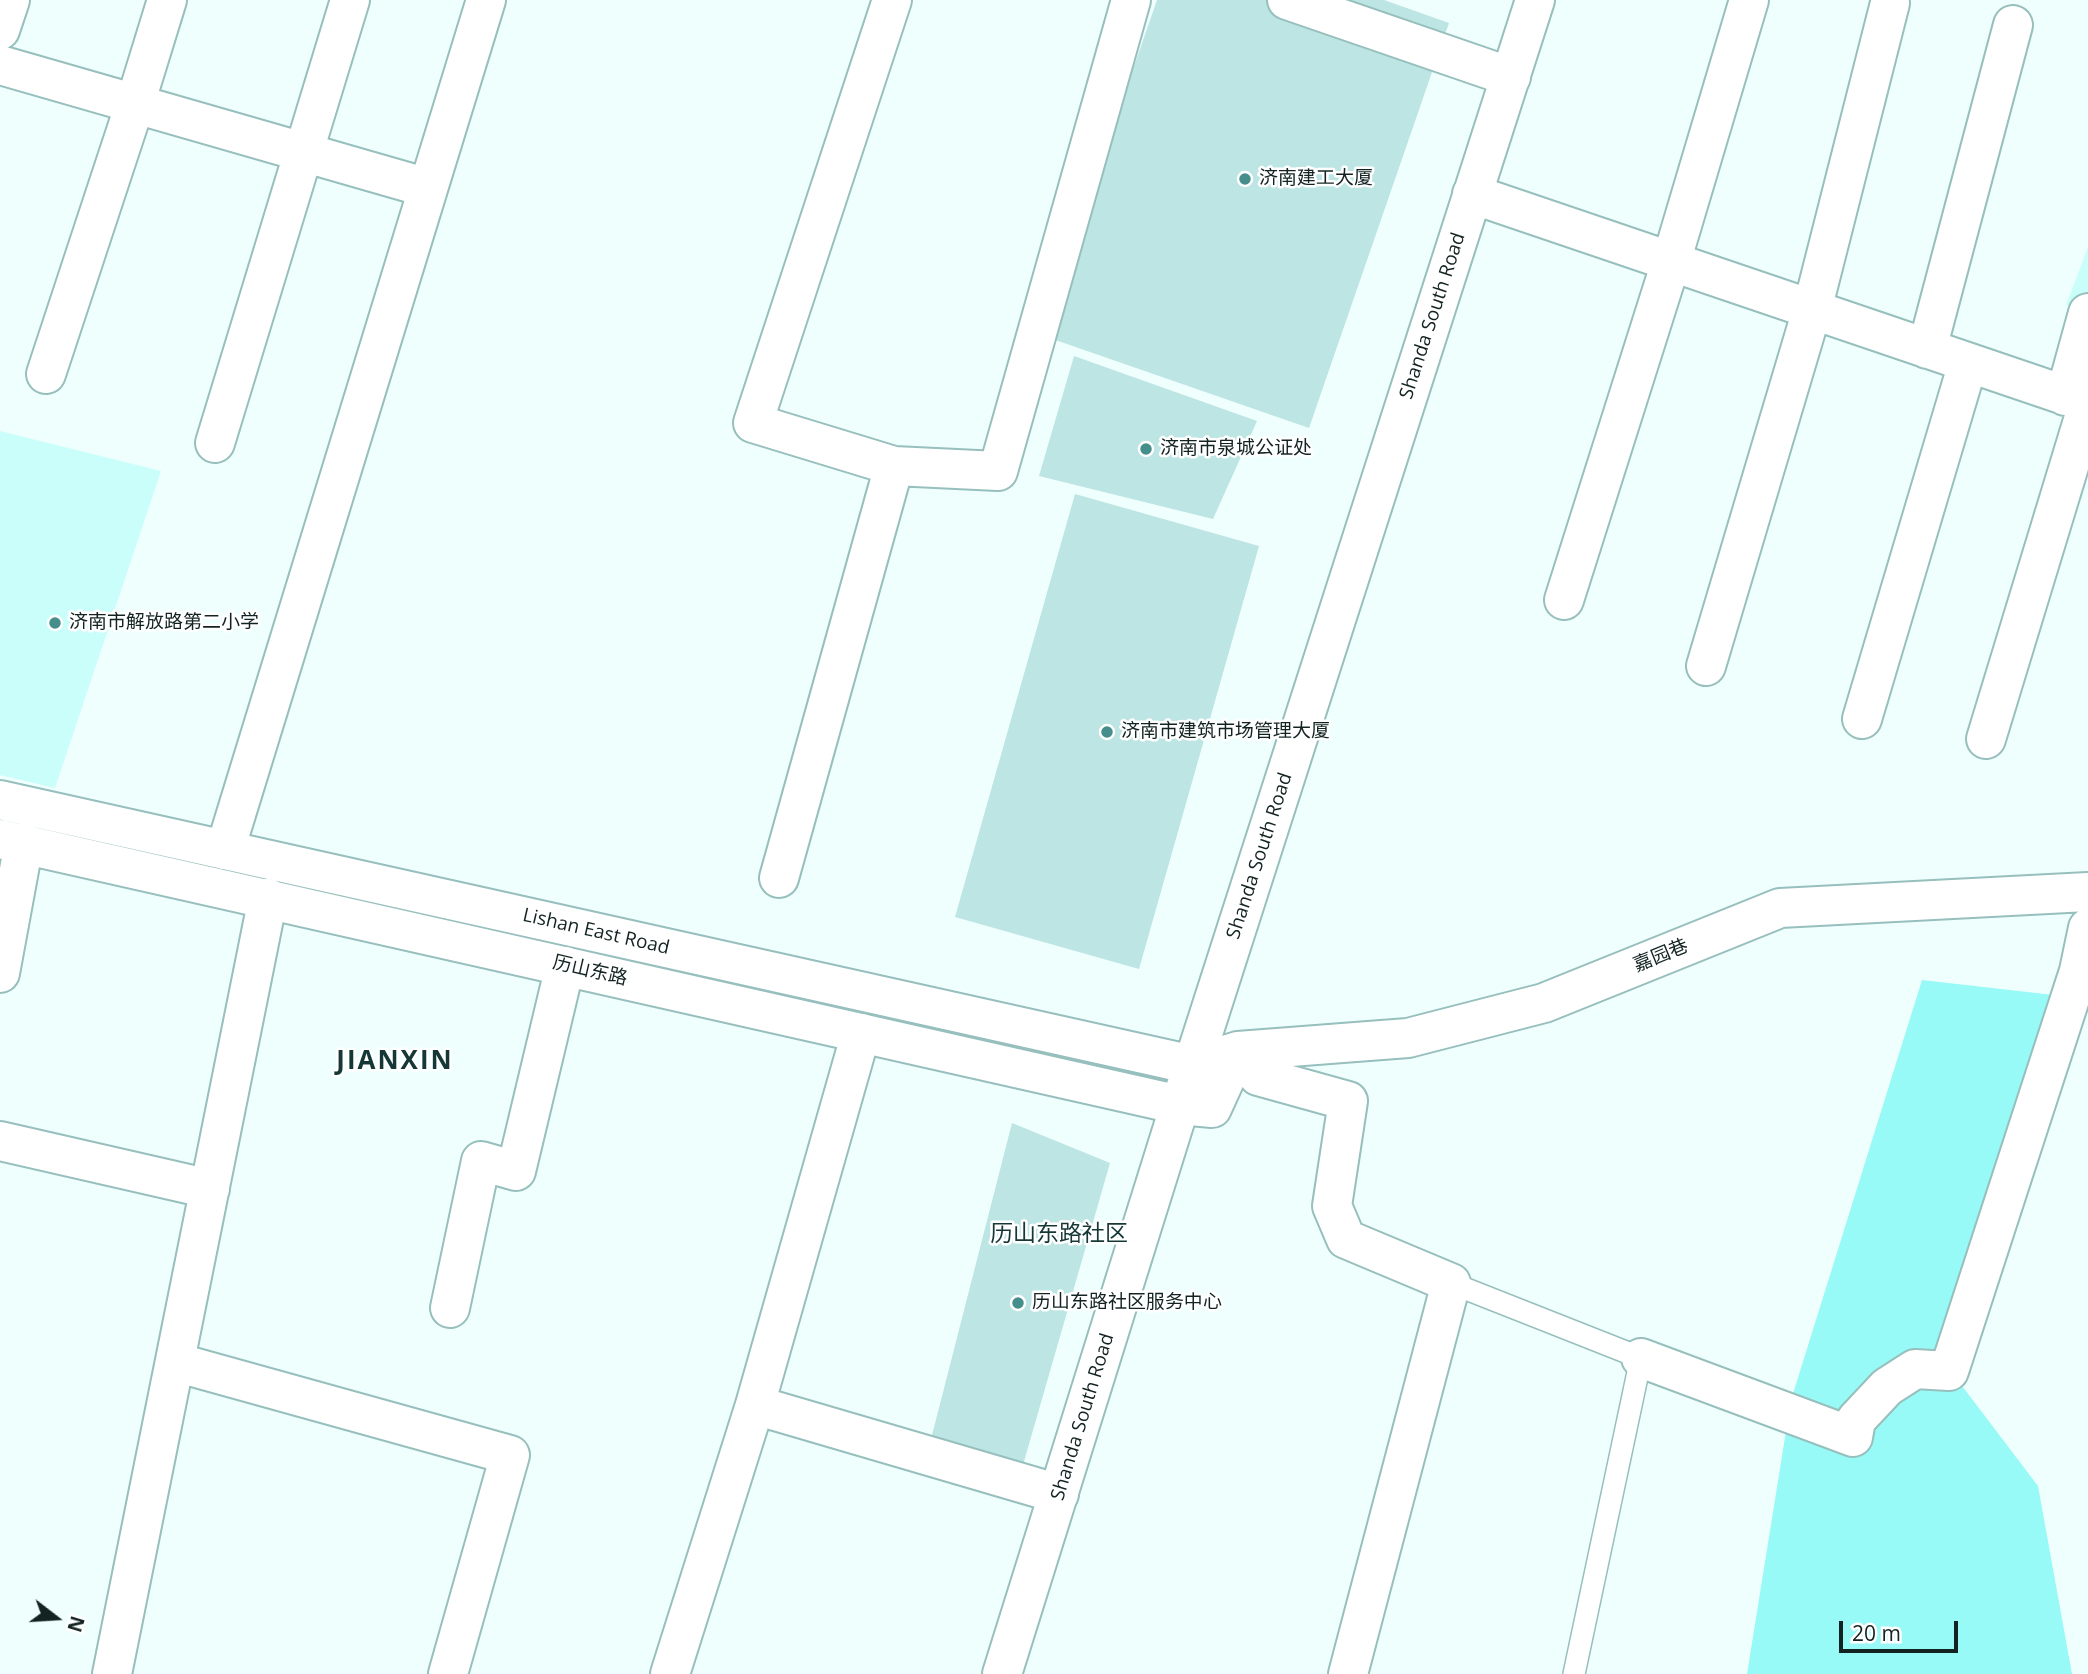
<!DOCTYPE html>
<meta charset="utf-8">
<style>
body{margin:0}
#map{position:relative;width:2088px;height:1674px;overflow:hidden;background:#effffe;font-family:"Open Sans",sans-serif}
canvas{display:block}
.north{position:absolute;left:21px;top:1583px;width:70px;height:70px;-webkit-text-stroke:5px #fff;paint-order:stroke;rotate:107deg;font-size:19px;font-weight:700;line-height:28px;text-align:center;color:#132322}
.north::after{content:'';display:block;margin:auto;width:24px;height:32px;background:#132322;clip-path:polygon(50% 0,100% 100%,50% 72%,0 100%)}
.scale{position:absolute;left:1839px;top:1621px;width:119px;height:32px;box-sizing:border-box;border:4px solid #132322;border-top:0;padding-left:9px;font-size:21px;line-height:24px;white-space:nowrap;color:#132322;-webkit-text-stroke:5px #fff;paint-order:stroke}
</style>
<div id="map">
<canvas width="2088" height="1674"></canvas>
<div class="north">N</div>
<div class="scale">20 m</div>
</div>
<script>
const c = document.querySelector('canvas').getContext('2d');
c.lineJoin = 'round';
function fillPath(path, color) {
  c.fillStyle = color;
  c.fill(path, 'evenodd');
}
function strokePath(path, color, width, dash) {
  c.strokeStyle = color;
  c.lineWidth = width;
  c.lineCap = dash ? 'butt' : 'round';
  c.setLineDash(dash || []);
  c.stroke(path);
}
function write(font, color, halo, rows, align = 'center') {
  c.font = font + ' "Open Sans","Noto Sans SC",sans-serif';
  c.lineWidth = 5;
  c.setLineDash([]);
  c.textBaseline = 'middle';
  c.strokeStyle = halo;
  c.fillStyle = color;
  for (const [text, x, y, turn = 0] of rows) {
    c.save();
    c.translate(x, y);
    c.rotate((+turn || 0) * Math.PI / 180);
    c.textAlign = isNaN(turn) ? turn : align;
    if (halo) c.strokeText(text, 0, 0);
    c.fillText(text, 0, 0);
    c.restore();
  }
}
fillPath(new Path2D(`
 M2088,247V310L2066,305Z
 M0,431L161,471L55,788L0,775Z`), '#cafefb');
fillPath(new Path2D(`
 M1922,980L2071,997L1953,1374L2038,1486L2072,1674H1747L1791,1400Z`), '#97faf6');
fillPath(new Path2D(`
 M1157,0H1384L1449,23L1309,428L1041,335Z
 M1074,356L1257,421L1213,519L1039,476Z
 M1075,494L1259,546L1139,969L955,917Z
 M1012,1123L1110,1163L1023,1465L930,1443Z`), '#bce5e3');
const service = new Path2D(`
 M1451,1283L1641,1358L1574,1674`);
const minor = new Path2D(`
 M892,0L753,423L894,466L998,471L1131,0
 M1287,0L1511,77
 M0,30L10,0
 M0,65L428,188
 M1472,194L2088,403
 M1927,349L2013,25
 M46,374L135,104L167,0
 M2065,396L2088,313
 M215,443L350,0
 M1564,600L1671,262L1749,0
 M1706,666L1812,310L1890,3
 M1862,719L1968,363
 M1986,739L2088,404
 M225,850L486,0
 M779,878L894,466
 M2088,928L2079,971L2088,974
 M0,973L24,843
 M1238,1051L1258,1076L1348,1101L1332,1206L1346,1239L1451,1283L1348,1674
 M1193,1065L1238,1051L1408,1038L1544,1003L1780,908L2088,892
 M1180,1105L1212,1108L1238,1051
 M0,1141L210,1189
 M450,1308L481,1161L516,1171L565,966
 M1641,1358L1853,1437L1856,1420L1887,1387L1915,1369L1949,1371L2079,971
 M175,1362L510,1455L448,1674
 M755,1405L1059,1494
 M112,1674L268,898
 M670,1674L755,1405L861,1033`);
const tertiary = new Path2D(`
 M0,800L1193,1065
 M0,839L1180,1105`);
const secondary = new Path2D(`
 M1002,1674L1180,1105L1535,0`);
strokePath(service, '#97bfbd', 24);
strokePath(minor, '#97bfbd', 42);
strokePath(tertiary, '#97bfbd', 42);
strokePath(secondary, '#97bfbd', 42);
strokePath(service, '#fff', 21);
strokePath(minor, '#fff', 38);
strokePath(tertiary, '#fff', 38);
strokePath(secondary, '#fff', 38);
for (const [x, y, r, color] of [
 [1245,179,7,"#468e8b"],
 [1146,449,7,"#468e8b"],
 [55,623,7,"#468e8b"],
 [1107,732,7,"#468e8b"],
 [1018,1303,7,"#468e8b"]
]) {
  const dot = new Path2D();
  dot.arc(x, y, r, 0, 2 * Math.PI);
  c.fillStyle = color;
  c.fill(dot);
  strokePath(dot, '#fff', 2.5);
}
write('19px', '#132322', '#fff', [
 ["济南建工大厦",1259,179],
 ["济南市泉城公证处",1160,449],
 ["济南市解放路第二小学",69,623],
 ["济南市建筑市场管理大厦",1121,732],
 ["历山东路社区服务中心",1032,1303]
], 'left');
write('19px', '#132322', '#fff', [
 ["Shanda South Road",1433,316,-72],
 ["Shanda South Road",1260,856,-72],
 ["Lishan East Road",596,932,13],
 ["嘉园巷",1661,956,-22],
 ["历山东路",590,971,13],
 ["Shanda South Road",1083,1417,-73]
]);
write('23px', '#153736', '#fff', [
 ["历山东路社区",1059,1234]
]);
c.letterSpacing = '2px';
write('bold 26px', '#153736', '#fff', [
 ["JIANXIN",395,1062]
]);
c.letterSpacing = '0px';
</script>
